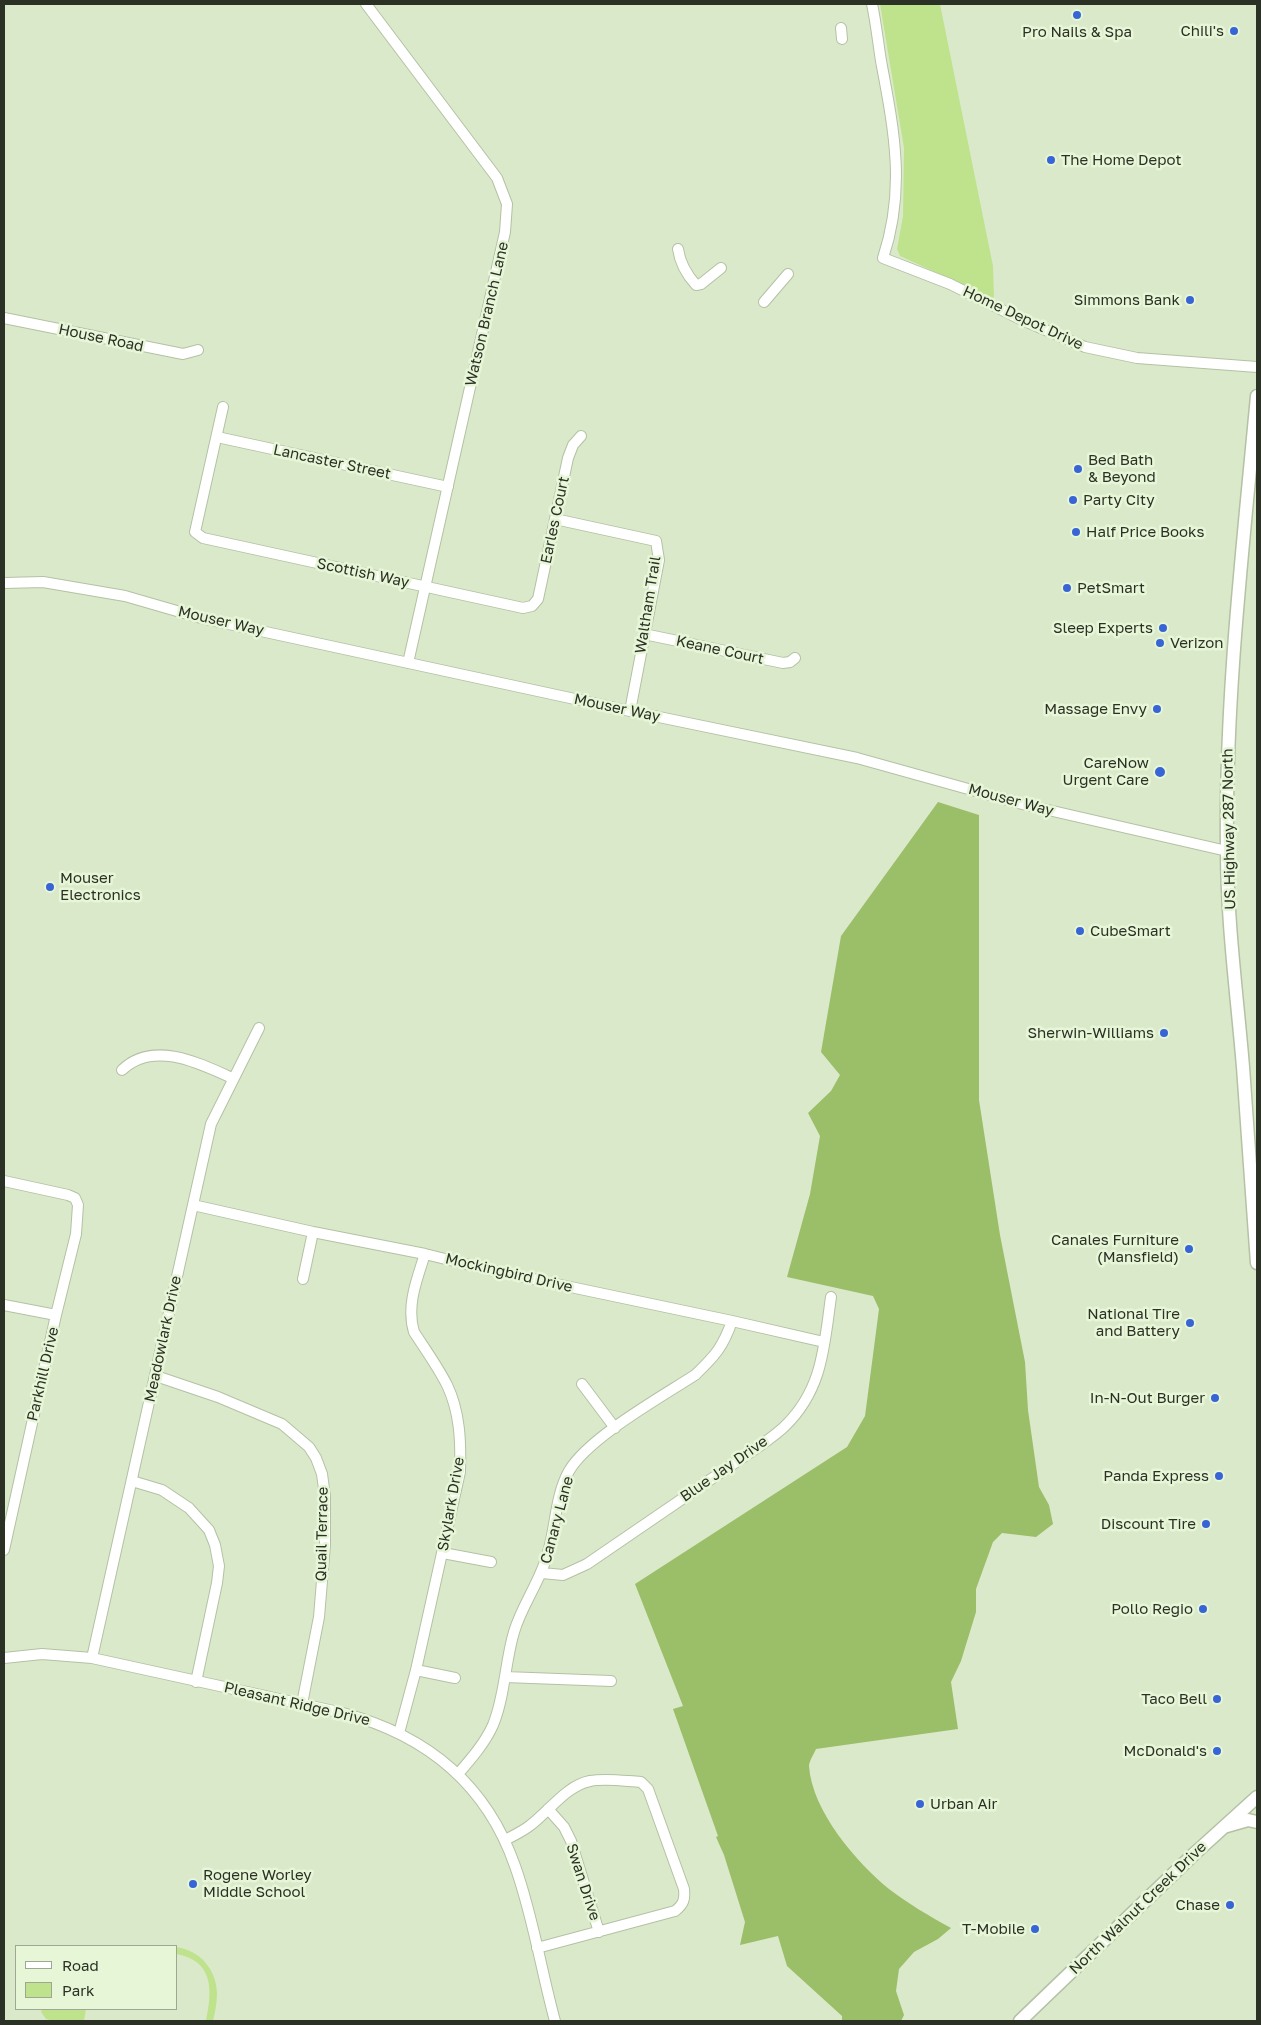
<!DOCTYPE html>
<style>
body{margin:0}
#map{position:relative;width:1261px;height:2025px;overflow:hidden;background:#dbe9cb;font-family:"Golos Text",sans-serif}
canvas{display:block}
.frame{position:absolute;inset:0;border:5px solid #2c3126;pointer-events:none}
.legend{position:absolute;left:15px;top:1945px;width:162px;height:65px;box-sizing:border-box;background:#e8f6d8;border:1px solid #9da791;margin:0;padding:6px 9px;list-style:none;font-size:15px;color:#2c3126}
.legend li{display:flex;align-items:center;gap:10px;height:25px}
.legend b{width:25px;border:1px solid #9da791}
</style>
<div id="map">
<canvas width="1261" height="2025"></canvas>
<div class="frame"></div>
<ul class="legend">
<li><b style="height:6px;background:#fff"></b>Road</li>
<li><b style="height:14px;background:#bfe38c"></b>Park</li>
</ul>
</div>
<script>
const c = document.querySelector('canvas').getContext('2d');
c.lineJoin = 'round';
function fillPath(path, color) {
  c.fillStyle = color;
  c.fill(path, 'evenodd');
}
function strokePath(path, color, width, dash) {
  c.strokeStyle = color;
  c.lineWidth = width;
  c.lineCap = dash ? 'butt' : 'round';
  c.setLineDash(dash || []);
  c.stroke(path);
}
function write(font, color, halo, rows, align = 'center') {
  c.font = font + ' "Golos Text",sans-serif';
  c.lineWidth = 5;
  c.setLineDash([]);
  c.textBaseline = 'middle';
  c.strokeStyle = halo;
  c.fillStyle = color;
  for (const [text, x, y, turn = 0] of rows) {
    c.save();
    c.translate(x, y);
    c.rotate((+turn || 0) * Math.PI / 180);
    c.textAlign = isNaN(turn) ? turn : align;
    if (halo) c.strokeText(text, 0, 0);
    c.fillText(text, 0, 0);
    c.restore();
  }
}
fillPath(new Path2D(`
 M880,4H940L993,266L994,299L900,256L897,249L903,216L904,148Z
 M176,1947C200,1950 217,1970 217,1994C217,2003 215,2012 213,2021H206C212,1992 215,1961 176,1954Z
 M42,2009H86L84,2021H54L46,2019L41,2012Z`), '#bfe38c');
fillPath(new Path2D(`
 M938,802L979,815V1100L1000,1235L1025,1362L1028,1410L1039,1487L1049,1505L1053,1524L1036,1537L1002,1533L993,1542L976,1589V1612L961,1661L951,1682L958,1729L816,1749C814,1754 809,1761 809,1766C812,1811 856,1862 889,1889C909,1904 929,1916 951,1928L938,1939L914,1952L899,1969L896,1991L904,2015L901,2021H842V2016L787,1966L778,1936L740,1945L745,1922L724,1855L716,1837L718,1836L673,1709L683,1706L635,1584L847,1447L865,1416L879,1309L873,1296L787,1277L810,1194L820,1136L808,1113L831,1091L840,1075L821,1052L841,936Z`), '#9bbe68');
const minor = new Path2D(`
 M366,4L497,178L507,204L505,232L408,663
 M872,4C876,23 878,42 881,61C894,130 906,189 883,258L950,284L1022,320L1085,347L1137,358L1257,367
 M841,28L842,39
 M678,249C680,263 686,274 696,285L701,284L721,268
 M764,302L788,274
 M4,318L183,354L198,350
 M223,407L195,532L203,538L523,608L532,606L538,599L568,458L573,445L581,436
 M217,437L448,487
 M555,519L656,541L659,560L630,711
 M4,583L43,582L125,596L201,618L630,711L857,758L1022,804L1227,851
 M644,634L783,663L790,662L795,658
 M122,1070C153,1040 199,1063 232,1078
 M4,1181L68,1195L75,1198L78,1205L76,1234L56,1315L4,1550
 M193,1205L313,1232L425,1254L490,1270L732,1321L824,1342
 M303,1279L313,1232
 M4,1305L56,1315
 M156,1376L218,1397L282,1424L309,1447L316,1458L322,1474L325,1496V1545L319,1617L302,1704
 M582,1384L615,1428
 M132,1481L162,1490L189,1508L209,1530L215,1545L219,1566L217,1583L196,1682
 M443,1553L491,1562
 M542,1573L563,1575L587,1564L761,1445C769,1439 778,1433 785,1426C823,1389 824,1346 831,1297
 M4,1658L42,1654L92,1658L343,1713C426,1735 486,1783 515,1866C533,1916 541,1970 555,2021
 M92,1658L211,1124L259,1028
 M416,1670L455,1678
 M505,1677L611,1681
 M399,1733L416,1670L460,1472C461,1442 460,1412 447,1385C438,1367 425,1349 414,1332C406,1306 417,1279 425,1254
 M458,1774C471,1759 485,1743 493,1725C505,1696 505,1662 514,1632C522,1604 541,1581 548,1552C556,1526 555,1496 569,1471C588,1438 661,1397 695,1375C715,1356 723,1347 732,1321
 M548,1809L564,1827L571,1841L599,1932
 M505,1840C513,1836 521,1832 528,1827C548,1813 565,1786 590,1781C606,1778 624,1781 641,1782L648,1789L684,1889C685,1899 684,1904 675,1911L537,1948`);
const major = new Path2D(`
 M1257,396C1243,547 1225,698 1227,849C1227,922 1237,995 1243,1067C1248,1132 1252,1198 1257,1263
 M1227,1826L1248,1820L1257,1822
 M1020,2021L1194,1854L1257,1797`);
strokePath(minor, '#b4c1a4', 12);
strokePath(major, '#b4c1a4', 15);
strokePath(minor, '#fff', 10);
strokePath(major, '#fff', 12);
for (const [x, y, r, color] of [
 [1077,15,5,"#3765d5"],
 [1234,31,5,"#3765d5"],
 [1051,160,5,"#3765d5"],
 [1190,300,5,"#3765d5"],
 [1078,469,5,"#3765d5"],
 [1073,500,5,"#3765d5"],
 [1076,532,5,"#3765d5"],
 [1067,588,5,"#3765d5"],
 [1163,628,5,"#3765d5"],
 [1160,643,5,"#3765d5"],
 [1157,709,5,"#3765d5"],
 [1160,772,6,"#3765d5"],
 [50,887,5,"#3765d5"],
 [1080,931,5,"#3765d5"],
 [1164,1033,5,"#3765d5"],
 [1189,1249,5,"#3765d5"],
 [1190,1323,5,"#3765d5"],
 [1215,1398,5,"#3765d5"],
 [1219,1476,5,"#3765d5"],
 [1206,1524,5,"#3765d5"],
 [1203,1609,5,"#3765d5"],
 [1217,1699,5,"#3765d5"],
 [1217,1751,5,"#3765d5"],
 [920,1804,5,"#3765d5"],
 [193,1884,5,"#3765d5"],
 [1230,1905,5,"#3765d5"],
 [1035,1929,5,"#3765d5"]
]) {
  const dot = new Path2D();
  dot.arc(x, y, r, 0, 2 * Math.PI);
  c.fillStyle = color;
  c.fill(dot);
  strokePath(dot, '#e8f6d8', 2);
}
write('15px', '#2c3126', '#e8f6d8', [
 ["Chili's",1224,31],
 ["Pro Nails & Spa",1077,32,"center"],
 ["The Home Depot",1061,160,"left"],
 ["Simmons Bank",1180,300],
 ["Bed Bath",1088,460,"left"],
 ["& Beyond",1088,477,"left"],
 ["Party City",1083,500,"left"],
 ["Half Price Books",1086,532,"left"],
 ["PetSmart",1077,588,"left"],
 ["Sleep Experts",1153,628],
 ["Verizon",1170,643,"left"],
 ["Massage Envy",1147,709],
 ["CareNow",1149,763],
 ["Urgent Care",1149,780],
 ["Mouser",60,878,"left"],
 ["Electronics",60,895,"left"],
 ["CubeSmart",1090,931,"left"],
 ["Sherwin-Williams",1154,1033],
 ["Canales Furniture",1179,1240],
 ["(Mansfield)",1179,1257],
 ["National Tire",1180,1314],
 ["and Battery",1180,1331],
 ["In-N-Out Burger",1205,1398],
 ["Panda Express",1209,1476],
 ["Discount Tire",1196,1524],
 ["Pollo Regio",1193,1609],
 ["Taco Bell",1207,1699],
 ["McDonald's",1207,1751],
 ["Urban Air",930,1804,"left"],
 ["Rogene Worley",203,1875,"left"],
 ["Middle School",203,1892,"left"],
 ["Chase",1220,1905],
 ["T-Mobile",1025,1929]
], 'right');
write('15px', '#2c3126', '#e8f6d8', [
 ["Watson Branch Lane",487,314,-77],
 ["Home Depot Drive",1023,318,25],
 ["House Road",101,338,12],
 ["Lancaster Street",332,462,12],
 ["Earles Court",555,520,-78],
 ["Scottish Way",363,573,12],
 ["Waltham Trail",648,605,-81],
 ["Mouser Way",221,621,13],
 ["Keane Court",720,650,12],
 ["Mouser Way",617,708,12],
 ["Mouser Way",1011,800,15],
 ["US Highway 287 North",1229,829,-91],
 ["Mockingbird Drive",509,1273,13],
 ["Meadowlark Drive",163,1339,-78],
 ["Parkhill Drive",43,1374,-77],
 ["Blue Jay Drive",724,1469,-35],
 ["Skylark Drive",451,1504,-80],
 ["Canary Lane",557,1520,-75],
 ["Quail Terrace",322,1534,-89],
 ["Pleasant Ridge Drive",297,1704,13],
 ["Swan Drive",583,1882,72],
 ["North Walnut Creek Drive",1138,1908,-44]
]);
</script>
